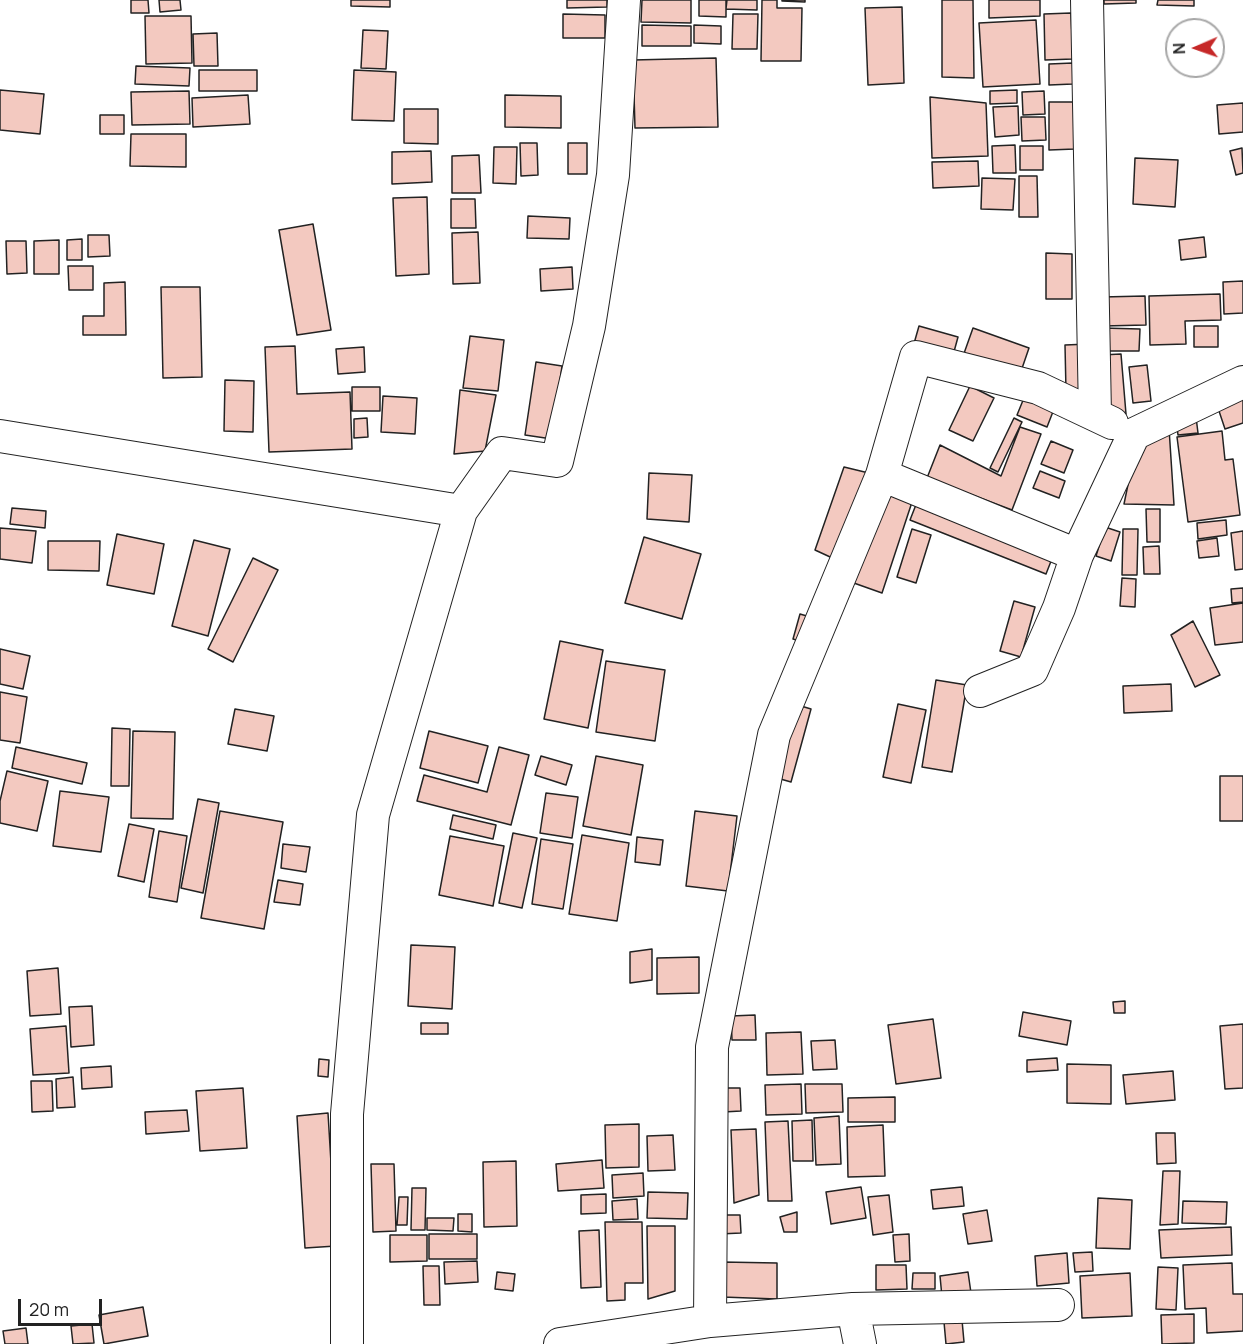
<!DOCTYPE html>
<style>
body{margin:0}
#map{position:relative;width:1243px;height:1344px;overflow:hidden;background:#fff;font-family:Manrope,sans-serif}
canvas{display:block}
.north{position:absolute;left:1165px;top:18px;width:60px;height:60px;box-sizing:border-box;background:#fff;border:2px solid #a7a7a7;border-radius:50%;rotate:268deg;font-size:16px;font-weight:700;line-height:24px;text-align:center;color:#222}
.north::after{content:'';display:block;margin:auto;width:21px;height:27px;background:#c62828;clip-path:polygon(50% 0,100% 100%,50% 72%,0 100%)}
.scale{position:absolute;left:18px;top:1299px;width:84px;height:27px;box-sizing:border-box;border:3px solid #222;border-top:0;padding-left:8px;font-size:18px;line-height:21px;white-space:nowrap;color:#222;-webkit-text-stroke:4px #fff;paint-order:stroke}
</style>
<div id="map">
<canvas width="1243" height="1344"></canvas>
<div class="north">N</div>
<div class="scale">20 m</div>
</div>
<script>
const c = document.querySelector('canvas').getContext('2d');
c.lineJoin = 'round';
function fillPath(path, color) {
  c.fillStyle = color;
  c.fill(path, 'evenodd');
}
function strokePath(path, color, width, dash) {
  c.strokeStyle = color;
  c.lineWidth = width;
  c.lineCap = dash ? 'butt' : 'round';
  c.setLineDash(dash || []);
  c.stroke(path);
}
const building = new Path2D(`
 M131,0H148L149,13H131Z
 M159,0H180L181,10L160,12Z
 M351,0H390V7L351,6Z
 M567,0H607V7L567,8Z
 M642,0H691V23L641,22Z
 M699,0H726V17L699,16Z
 M727,0H757V10L726,9Z
 M762,0H777V8H802L801,61H761Z
 M782,0H805V2L782,1Z
 M942,0H973L974,78L942,77Z
 M989,0H1040V16L989,18Z
 M1104,0H1136V3L1104,4Z
 M1158,0H1194V6L1157,5Z
 M902,7L904,83L868,85L865,8Z
 M1071,13L1073,59L1045,60L1044,14Z
 M563,14L605,15V38H563Z
 M733,14H758L757,49H732Z
 M145,16H191L192,63L146,64Z
 M1036,20L1040,84L983,87L979,23Z
 M642,25L691,26V46H642Z
 M694,25L721,26V44L694,43Z
 M363,30L388,31L386,69L361,68Z
 M217,33L218,66H194L193,34Z
 M716,58L718,127L635,128L633,60Z
 M1073,63V84L1049,85V64Z
 M136,66L190,68L189,86L135,84Z
 M199,70H257V91H199Z
 M354,70L396,72L394,121L352,120Z
 M0,90L44,94L40,134L0,130Z
 M1017,90V103L990,104V91Z
 M189,91L190,124L132,125L131,92Z
 M1044,91L1045,114L1023,115L1022,92Z
 M248,95L250,124L193,127L192,98Z
 M505,95L561,96V128L505,127Z
 M930,97L986,103L988,156L932,158Z
 M1049,102H1075V149L1049,150Z
 M1243,103V132L1219,134L1217,105Z
 M1018,106L1019,135L995,137L993,107Z
 M404,109H438V144L404,143Z
 M100,115H124V134H100Z
 M1021,117H1045L1046,140L1022,141Z
 M131,134H186V167L130,166Z
 M520,143H537L538,175L521,176Z
 M568,143H587V174H568Z
 M1015,145L1016,173H993L992,146Z
 M1020,146H1043V170H1020Z
 M494,147H517L516,184L493,183Z
 M1242,148L1243,173L1236,175L1230,151Z
 M431,151L432,182L392,184V152Z
 M479,155L481,193H452V156Z
 M1135,158L1178,160L1175,207L1133,204Z
 M978,161L979,186L933,188L932,162Z
 M1019,176H1037L1038,217H1019Z
 M982,178L1015,179L1013,210L981,209Z
 M427,197L429,274L396,276L393,198Z
 M451,199H475L476,228H451Z
 M528,216L570,218L569,239L527,238Z
 M313,224L331,330L297,335L279,230Z
 M478,232L480,283L453,284L452,233Z
 M88,235H109L110,256L88,257Z
 M1204,237L1206,257L1181,260L1179,240Z
 M82,239V260H67V240Z
 M59,240V274H34V241Z
 M6,241H26L27,273L7,274Z
 M1046,253L1072,254V299H1046Z
 M68,266H93V290H69Z
 M572,267L573,289L541,291L540,269Z
 M1243,281V313L1224,314L1223,282Z
 M125,282L126,335H83V316H104V283Z
 M161,287H200L202,377L163,378Z
 M1220,294L1221,320L1185,321L1186,344L1150,345L1149,296Z
 M1145,296L1146,325L1103,326L1102,297Z
 M919,326L958,337L952,359L913,347Z
 M1194,326H1218V347H1194Z
 M973,328L1029,348L1018,380L962,359Z
 M1102,328L1140,329L1139,351H1102Z
 M470,336L504,340L498,391L463,388Z
 M1089,344L1090,394L1066,391L1065,345Z
 M295,346L297,394L350,392L352,449L269,452L265,347Z
 M364,347L365,372L338,374L336,349Z
 M1121,354L1126,414L1103,407L1101,355Z
 M536,362L562,366L552,439L525,435Z
 M1147,365L1151,401L1133,403L1129,367Z
 M225,380L254,381L253,432L224,431Z
 M970,386L994,398L973,441L949,430Z
 M352,387H380V411H352Z
 M460,390L496,395L485,451L454,454Z
 M1026,393L1056,404L1047,427L1017,415Z
 M383,396L417,398L415,434L381,432Z
 M1243,397V423L1225,429L1217,405Z
 M1196,417L1198,433L1178,435L1176,420Z
 M367,418L368,437L354,438V419Z
 M1014,418L1022,422L998,472L990,468Z
 M1020,427L1041,434L1012,510L927,478L940,445L1001,476Z
 M1169,428L1174,505L1124,504L1131,470L1147,438Z
 M1222,431L1225,460L1233,459L1240,515L1188,522L1177,437Z
 M1051,441L1073,450L1064,473L1041,464Z
 M844,467L877,475L841,562L815,550Z
 M1040,471L1065,481L1059,498L1033,488Z
 M649,473L692,475L689,522L647,519Z
 M884,483L915,493L882,593L851,582Z
 M919,497L1055,551L1046,574L910,520Z
 M12,508L46,511L45,528L10,524Z
 M1146,509H1160V542H1147Z
 M1226,520L1227,535L1198,539L1197,523Z
 M1105,527L1120,532L1111,561L1096,556Z
 M0,528L36,531L32,563L0,559Z
 M912,529L931,535L916,583L897,577Z
 M1123,529H1138L1137,575H1122Z
 M1243,531V569L1235,570L1231,533Z
 M117,534L164,544L154,594L107,585Z
 M644,537L701,554L682,619L625,603Z
 M1217,538L1219,556L1199,558L1197,541Z
 M194,540L230,549L208,636L172,626Z
 M48,541H100L99,571L48,570Z
 M1159,546L1160,574H1144L1143,547Z
 M253,558L278,570L233,662L208,649Z
 M1122,578L1136,579L1135,607L1120,606Z
 M1243,588V602L1232,603L1231,589Z
 M1014,601L1035,607L1021,657L1000,651Z
 M1243,603V642L1215,645L1210,608Z
 M800,614L817,619L809,644L793,639Z
 M1193,621L1220,675L1195,687L1171,635Z
 M560,641L603,650L588,728L544,719Z
 M0,649L30,656L23,689L0,684Z
 M606,661L665,670L655,741L596,732Z
 M936,680L967,685L952,772L922,767Z
 M1171,684L1172,711L1124,713L1123,686Z
 M0,692L27,697L20,743L0,740Z
 M791,703L811,709L791,782L770,776Z
 M898,704L926,710L911,783L883,777Z
 M235,709L274,716L267,751L228,744Z
 M112,728L130,729L129,786H111Z
 M133,731L175,732L173,819L131,818Z
 M429,731L488,746L478,783L420,768Z
 M16,747L87,763L82,784L12,768Z
 M499,747L529,755L511,825L417,801L424,775L487,792Z
 M541,756L572,765L566,785L535,775Z
 M596,756L643,765L631,835L583,826Z
 M7,771L48,781L37,831L0,823V801Z
 M1220,776H1243V821H1220Z
 M60,791L109,797L101,852L53,846Z
 M546,793L578,797L572,838L540,833Z
 M198,799L219,803L203,893L181,888Z
 M220,811L283,822L264,929L201,918Z
 M695,811L737,816L728,891L686,886Z
 M453,815L496,825L493,839L450,829Z
 M129,824L154,829L144,882L118,876Z
 M159,831L187,836L177,902L149,897Z
 M513,833L537,838L522,908L499,903Z
 M582,835L629,843L617,921L569,914Z
 M450,836L504,846L493,906L439,895Z
 M637,837L663,840L660,865L635,862Z
 M541,839L573,844L563,909L532,904Z
 M283,844L310,847L306,872L281,868Z
 M278,880L303,884L300,905L274,902Z
 M411,945L455,947L452,1009L408,1006Z
 M652,949V980L630,983V952Z
 M699,957V993L657,994V958Z
 M58,968L61,1014L30,1016L27,971Z
 M1125,1001V1013H1114L1113,1002Z
 M92,1006L94,1045L71,1047L69,1007Z
 M1023,1012L1071,1021L1067,1045L1019,1036Z
 M755,1015L756,1040H732L731,1016Z
 M933,1019L941,1078L896,1084L888,1025Z
 M421,1023H448V1034H421Z
 M1243,1024V1088L1225,1089L1220,1026Z
 M66,1026L69,1073L33,1075L30,1029Z
 M801,1032L803,1074L767,1075L766,1033Z
 M835,1040L837,1069L813,1070L811,1041Z
 M1057,1058L1058,1070L1027,1072V1060Z
 M319,1059L329,1060L328,1077L318,1076Z
 M1067,1064L1111,1065V1104L1067,1103Z
 M111,1066L112,1087L82,1089L81,1068Z
 M1173,1071L1175,1100L1126,1104L1123,1075Z
 M73,1077L75,1107L57,1108L56,1079Z
 M31,1081H52L53,1111L32,1112Z
 M801,1084L802,1114L766,1115L765,1085Z
 M805,1084H842L843,1112L806,1113Z
 M243,1088L247,1148L200,1151L196,1091Z
 M722,1088H740L741,1111L723,1112Z
 M895,1097V1122H848V1098Z
 M187,1110L189,1131L146,1134L145,1112Z
 M328,1113L336,1246L305,1248L297,1116Z
 M839,1116L841,1164L816,1165L814,1118Z
 M812,1120L813,1161H793L792,1121Z
 M788,1121L792,1201H768L765,1122Z
 M639,1124V1167L606,1168L605,1125Z
 M883,1125L885,1176L848,1177L847,1127Z
 M756,1129L759,1195L734,1203L731,1130Z
 M1156,1133H1175L1176,1163L1157,1164Z
 M673,1135L675,1170L648,1171L647,1136Z
 M602,1160L604,1188L558,1191L556,1164Z
 M516,1161L517,1226L484,1227L483,1162Z
 M371,1164H394L396,1231L373,1232Z
 M1163,1171H1180L1178,1224L1160,1225Z
 M643,1173L644,1196L613,1198L612,1175Z
 M861,1187L866,1218L831,1224L826,1192Z
 M962,1187L964,1206L933,1209L931,1190Z
 M412,1188H426L425,1230H411Z
 M648,1192L688,1193L687,1219L647,1218Z
 M606,1194V1213L581,1214V1195Z
 M889,1195L893,1232L873,1235L868,1197Z
 M399,1197H408L407,1225H397Z
 M1098,1198L1132,1200L1130,1249L1096,1248Z
 M637,1199L638,1219L613,1220L612,1201Z
 M1183,1201L1227,1202L1226,1224L1182,1223Z
 M987,1210L992,1241L968,1244L963,1214Z
 M797,1212V1232H784L780,1217Z
 M458,1214H472V1232L458,1231Z
 M719,1215H740L741,1233L719,1234Z
 M427,1218H454L453,1231L427,1230Z
 M605,1222H642L643,1283H625V1300L607,1301Z
 M647,1226H675V1291L648,1299Z
 M1231,1227L1232,1255L1161,1258L1159,1230Z
 M599,1230L601,1287L581,1288L579,1231Z
 M429,1234H477V1259H429Z
 M909,1234L910,1261L895,1262L893,1235Z
 M390,1235H427V1261L390,1262Z
 M1092,1252L1093,1271L1075,1272L1073,1253Z
 M1067,1253L1069,1283L1037,1286L1035,1256Z
 M477,1261L478,1282L445,1284L444,1262Z
 M722,1262L777,1263V1299L722,1297Z
 M1232,1263L1233,1294H1243V1331L1207,1333L1206,1308L1185,1309L1183,1265Z
 M876,1265H906L907,1289L876,1290Z
 M423,1266H439L440,1305H424Z
 M1158,1267L1178,1268L1176,1310L1156,1309Z
 M497,1272L515,1274L513,1291L495,1289Z
 M968,1272L971,1293L942,1297L940,1276Z
 M913,1273H935V1289H912Z
 M1130,1273L1132,1316L1082,1318L1080,1276Z
 M143,1307L148,1336L104,1344L99,1315Z
 M961,1309L964,1342L946,1344L943,1311Z
 M1194,1314V1343L1162,1344L1161,1315Z
 M92,1324L94,1343L73,1344L71,1326Z
 M26,1328L28,1344H5L3,1331Z`);
fillPath(building, '#f3c9c0');
strokePath(building, '#222', 1.5);
const minor = new Path2D(`
 M1087,0L1095,414
 M0,436L461,511
 M882,475L916,357L1038,388L1112,423
 M980,691L1032,670L1059,608L1077,555
 M853,1309L1058,1305
 M710,1321L712,1047L774,735L882,475L1077,555L1134,434L1243,382
 M347,1344V1114L373,815L461,511L502,453L557,461L589,326L613,175L624,0
 M560,1344L710,1321L853,1309L860,1344`);
strokePath(minor, '#222', 34);
strokePath(minor, '#fff', 32);
</script>
